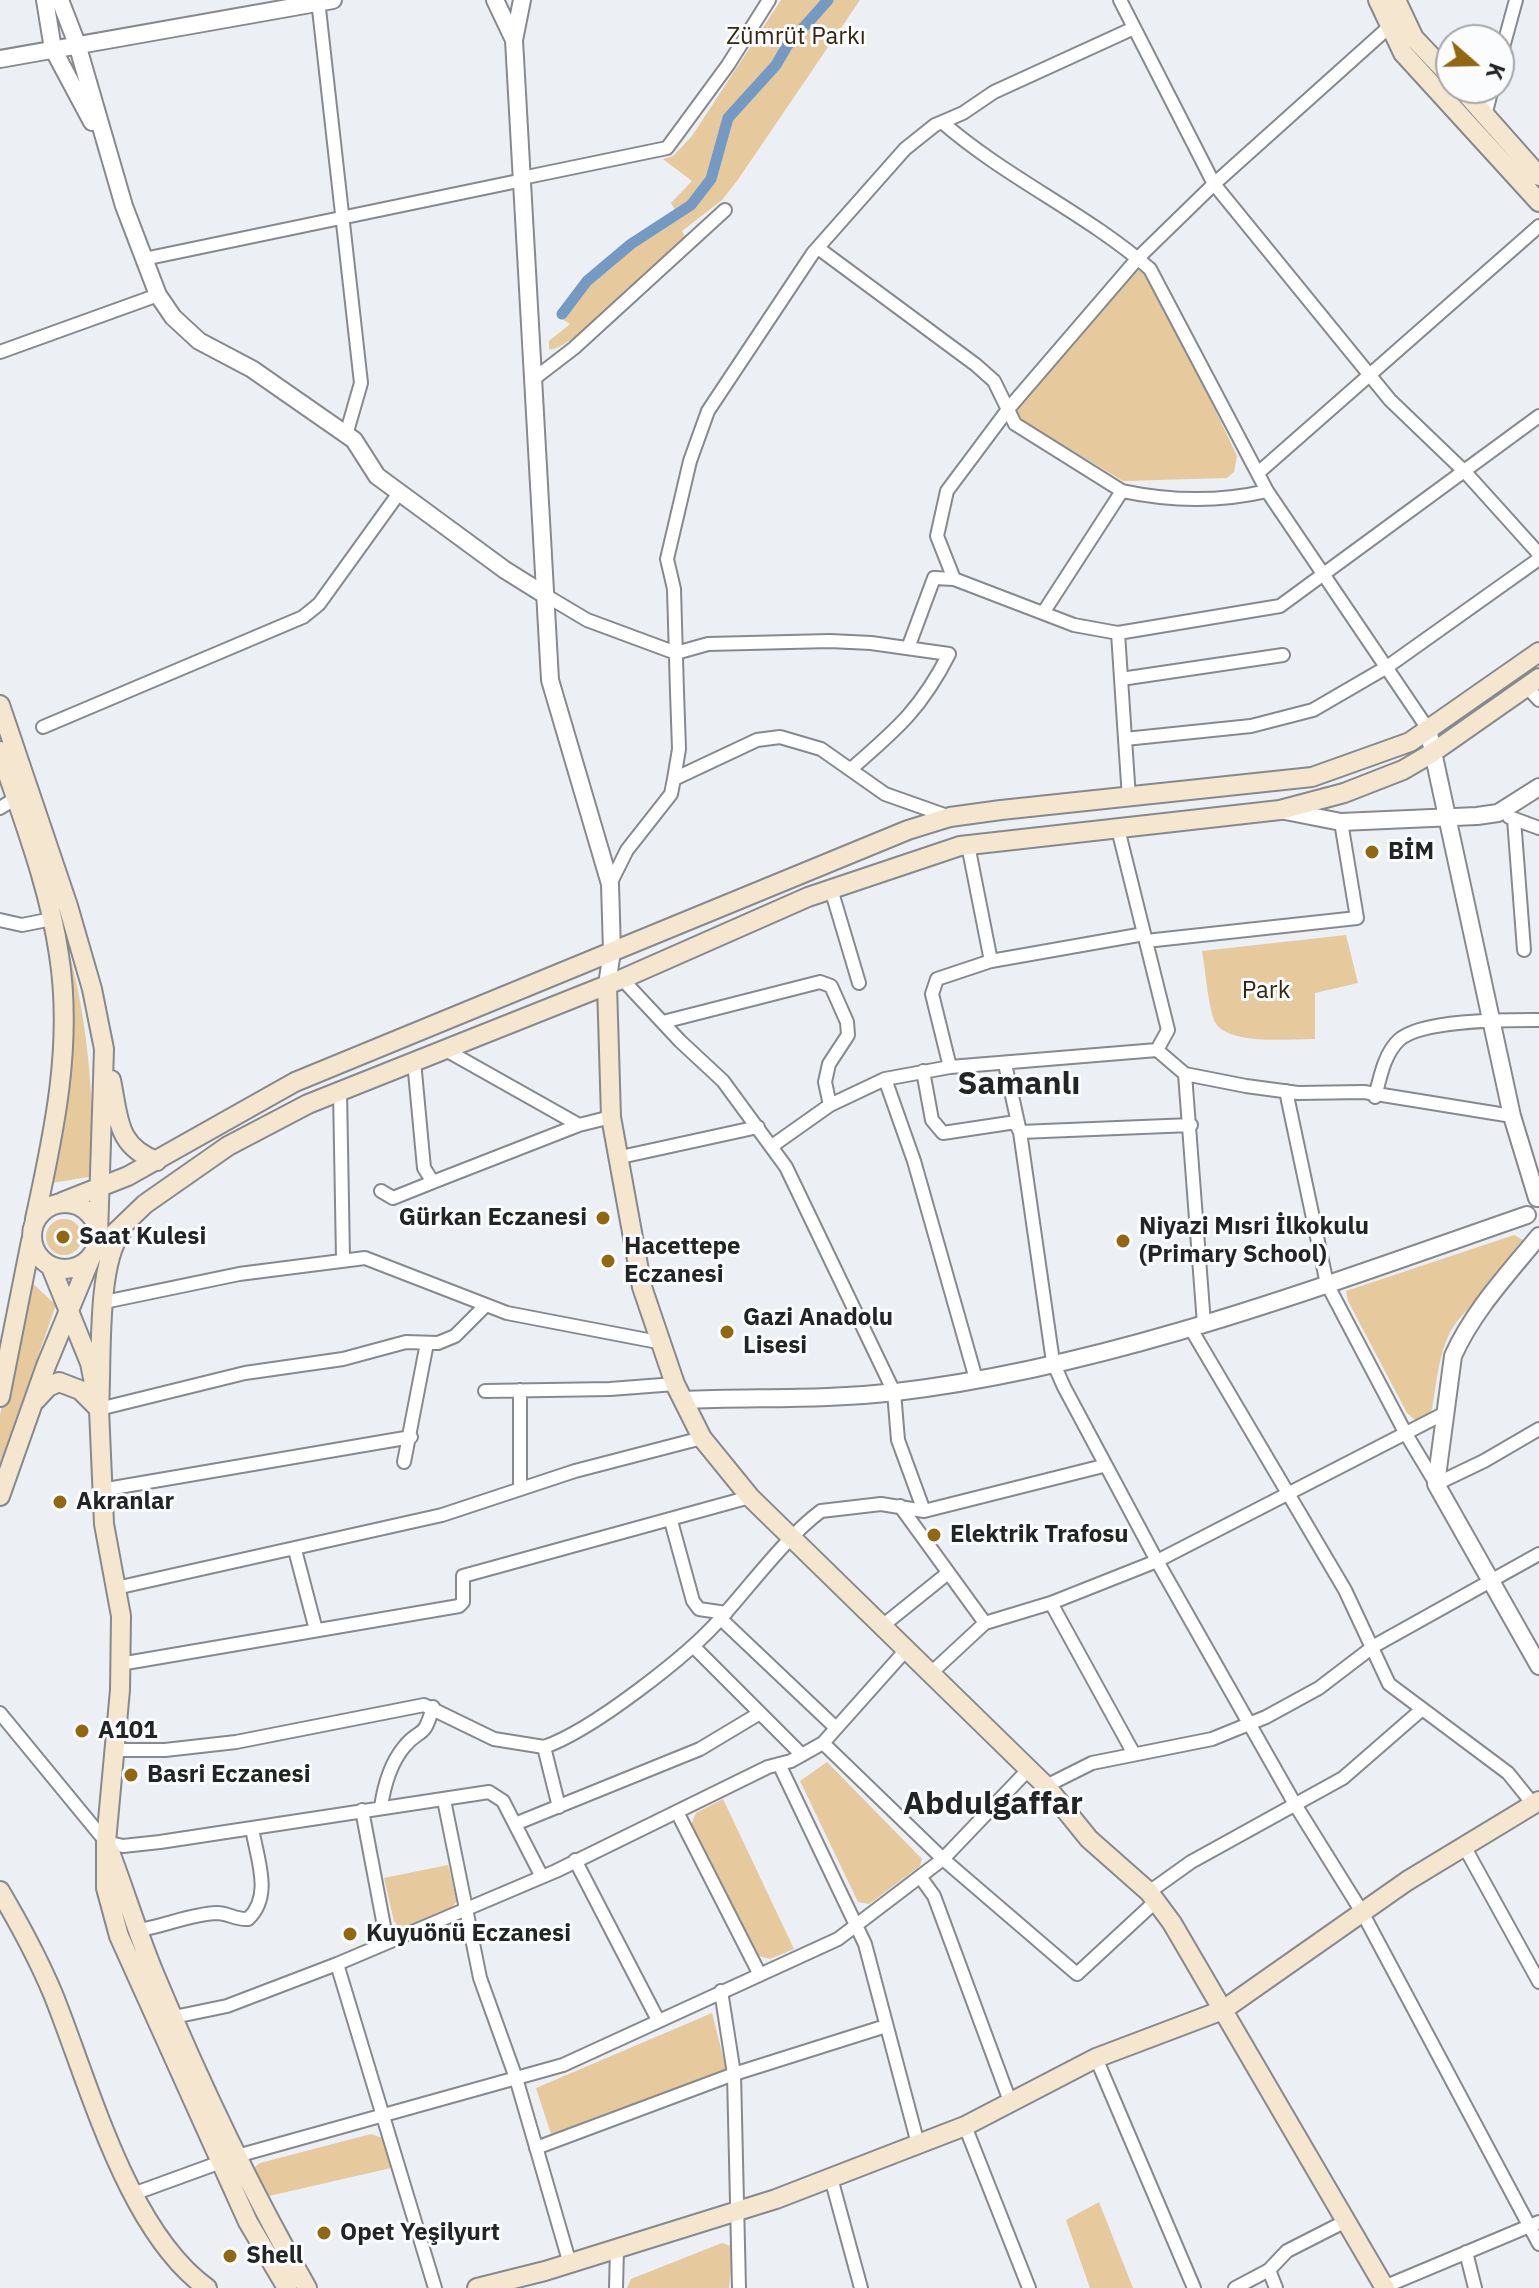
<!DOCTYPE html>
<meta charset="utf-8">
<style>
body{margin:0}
#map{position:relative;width:1539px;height:2288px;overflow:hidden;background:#eceff4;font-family:"IBM Plex Sans",sans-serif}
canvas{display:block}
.north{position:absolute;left:1435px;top:24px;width:80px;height:80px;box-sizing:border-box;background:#fbfcfe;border:2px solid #a5a6a8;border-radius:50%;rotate:110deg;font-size:22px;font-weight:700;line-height:32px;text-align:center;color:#232426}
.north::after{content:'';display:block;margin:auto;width:28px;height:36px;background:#926711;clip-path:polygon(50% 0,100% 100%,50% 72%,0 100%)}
</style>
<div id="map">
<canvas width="1539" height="2288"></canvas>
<div class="north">K</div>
</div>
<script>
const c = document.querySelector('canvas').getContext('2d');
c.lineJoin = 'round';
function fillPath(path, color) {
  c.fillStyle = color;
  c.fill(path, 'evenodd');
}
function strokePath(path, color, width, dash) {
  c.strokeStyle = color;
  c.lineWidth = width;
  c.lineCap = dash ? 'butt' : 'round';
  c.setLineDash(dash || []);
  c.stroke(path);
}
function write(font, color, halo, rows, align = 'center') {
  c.font = font + ' "IBM Plex Sans",sans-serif';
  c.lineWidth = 6;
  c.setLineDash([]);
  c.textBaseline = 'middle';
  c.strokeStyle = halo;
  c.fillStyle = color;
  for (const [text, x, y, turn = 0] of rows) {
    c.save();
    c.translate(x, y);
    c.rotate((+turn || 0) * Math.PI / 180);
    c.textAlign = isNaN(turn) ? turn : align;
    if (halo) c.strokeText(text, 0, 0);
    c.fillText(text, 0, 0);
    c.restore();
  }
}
fillPath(new Path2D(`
 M781,0H860L737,181L722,200L682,231L687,240C664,258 569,354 549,349V341L570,324L558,316L583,282L675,210L671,203L692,181L663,159L673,156L692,136Z
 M1136,270L1144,272L1165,304L1237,456L1234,472L1227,478L1123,481L1023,421L1016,411L1025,396Z
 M63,932C88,1011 93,1093 94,1176L52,1183C75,1093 71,1023 63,932Z
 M1346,935L1358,983L1315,993V1039C1291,1039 1224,1046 1214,1020C1207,999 1206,973 1202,951Z
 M46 1237a18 18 0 1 1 36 0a18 18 0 1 1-36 0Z
 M1514,1235L1523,1240C1522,1257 1470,1305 1456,1323C1438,1347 1437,1385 1431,1414L1426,1419L1415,1420L1407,1413L1348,1301L1346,1291Z
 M30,1281L56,1305L0,1464V1415Z
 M827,1762L922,1859L920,1866L869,1904L858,1902L800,1781Z
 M723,1799L794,1949L770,1959L755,1955L691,1825L696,1813Z
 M448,1865L457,1901L452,1907L400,1929L394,1921L384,1878Z
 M712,2013L727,2072L551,2134L536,2088Z
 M371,2134L382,2138L391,2168L269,2196L251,2170L260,2163Z
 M1099,2202L1133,2288H1090L1066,2220Z
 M722,2243L733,2247L729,2288H627L631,2279Z`), '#e6c99c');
strokePath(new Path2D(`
 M562,314L587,281L631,244L691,205L711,179L728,118L776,65L787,46L828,0`), '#749ac4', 11);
const minor = new Path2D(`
 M318,0L361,383L346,435
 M1120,0L1214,184L1390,400L1466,473L1539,554
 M1499,62L1516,0
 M1485,116L1492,88
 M942,122C1006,178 1086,213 1150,269L1267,491L1428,729
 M522,178L667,148L728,65L769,0
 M818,248L976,365L994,381L1015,424L1122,491
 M144,259L523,180
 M0,352L158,295
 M535,378L574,348L725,210
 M1258,473L1539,226
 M954,579L937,536L947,491L1009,408L1138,258L1214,184L1389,27
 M545,595L587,620L676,653L708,644L830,641L871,643L949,654C921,709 897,729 851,769
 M1043,613L1122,491C1169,501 1220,502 1267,491
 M1118,633L1125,739
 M908,648L934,578L954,579L1074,625L1118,633L1280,606L1539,416
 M1121,679L1283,655
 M1527,687L1539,700
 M43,727L303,617L319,604L399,493
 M674,779L757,740L780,737L821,749L885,794L950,817
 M1129,798L1125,739L1251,726L1313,710L1387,667L1539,559
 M0,808L16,798
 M1509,817L1539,828
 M1514,819L1524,950
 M1118,829L1168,1030L1157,1050
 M968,845L991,961
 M610,884L627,850L671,794L674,779L679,749L677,692L674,589L667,559L690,461L708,411L813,253L905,149L935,125L963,113L994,92L1134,28
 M831,889L859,983
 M0,920L22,925L52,919
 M1146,941L1357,918L1341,822
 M622,979L680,1041L723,1081L786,1167L894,1392L898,1440L924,1511
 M663,1022L820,982L831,986L847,1022L848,1035L829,1064L825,1082L830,1105
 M444,1049L579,1125
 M414,1061L424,1168L433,1182L579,1125L611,1117
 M1005,1064L1020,1132L1053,1362L1064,1387L1157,1561L1296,1806L1362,1912L1539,2244
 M950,1067L932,994L937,979L991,961L1144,934
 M923,1071L932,1120L943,1133L1016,1122
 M1185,1074L1204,1324
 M885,1079L914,1161L976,1379
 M340,1091L343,1258
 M1286,1091L1327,1284L1406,1434L1436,1484L1484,1461L1539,1429
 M1375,1097C1380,1078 1384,1054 1399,1040C1422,1019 1508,1020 1539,1020
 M1017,1126L1020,1132L1191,1125
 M772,1146L830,1105L885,1079L950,1067L1157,1050L1185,1074L1246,1086L1298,1093L1364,1092L1512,1116
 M616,1158L758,1127
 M381,1191L393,1198L433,1182
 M104,1302L239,1274L365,1258L507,1313L658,1342
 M1191,1329L1345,1590L1389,1684L1508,1773L1533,1804
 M520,1390V1489
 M485,1391L610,1389L675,1384
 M99,1409L245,1373L343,1359L406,1342L438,1343L455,1336L485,1306
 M404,1462L427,1343
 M101,1490L411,1437
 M900,1506L985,1623
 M671,1521L693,1601L699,1609L726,1613
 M295,1550L316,1630
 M116,1588L442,1515L575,1471L702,1438
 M1051,1603L1134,1754
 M721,1619L836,1728
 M881,1627L948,1573
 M693,1646L802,1755
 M120,1664L459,1606L463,1602V1576L750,1497
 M930,1674L985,1623L1051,1603L1157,1561L1443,1414
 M0,1713L106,1842L123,1846L160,1842L489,1792L503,1801L542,1877
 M823,1743L943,1859L1077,1974L1156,1901
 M544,1747L559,1807
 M113,1750H165L236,1742L424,1705L494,1739L544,1747C591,1731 688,1656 721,1618C750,1586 787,1536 821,1511L881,1504L924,1511L1103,1466
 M779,1764L865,1944L918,2144
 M1046,1786L1092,1763L1212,1739L1266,1717L1319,1688L1374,1646L1539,1554
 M444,1800L480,1978L516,2078L570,2264
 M381,1807C384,1786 390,1764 404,1747C421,1726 423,1742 433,1707
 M362,1810L387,1942
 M677,1812L759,1973
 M515,1824L700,1749L760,1713
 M1464,1846L1539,1982
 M575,1860L658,2020
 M921,1878L934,1896L1011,2104
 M1149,1892L1191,1862L1343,1778L1420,1711
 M139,1930C165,1926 190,1914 217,1913C228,1913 236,1920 248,1919C273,1896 257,1859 252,1828
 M337,1964L435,2288
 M721,1991L734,2074L739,2288
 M174,2017L227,2006L337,1964L556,1871L768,1767L791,1761L823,1743L905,1651
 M1096,2058L1194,2288
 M965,2126L1029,2288
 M536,2148L734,2074L886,2026
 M237,2156L563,2065L838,1939L943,1859L1027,1771
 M831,2178L861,2288
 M133,2194L221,2162
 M1466,2252L1475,2288
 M1269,2270L1276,2288
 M1384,2287L1539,2222
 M616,2288L617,2249
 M1235,2288L1269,2270L1287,2251L1344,2222`);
const tertiary = new Path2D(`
 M45,0L53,49L92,122
 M60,0L77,44L124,206L158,295L173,317L199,341L252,369L354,440L377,476L505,570L545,595
 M495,0L514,40L522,0
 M514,40L550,680L610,884L612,951L607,985
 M0,59L333,0
 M1428,729L1512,1116L1537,1198
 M1280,810L1341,822L1477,816L1498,813L1539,787
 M1539,1236C1508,1274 1473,1311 1453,1356L1436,1484L1539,1666
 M683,1400C754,1397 826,1400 896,1392C1110,1367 1325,1285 1527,1215`);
const secondary = new Path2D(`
 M1378,0L1403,53L1539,202
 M1396,0L1414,38L1451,77
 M1461,88L1539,176
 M0,705L68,906L92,989L104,1049L98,1235
 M0,751C22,817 49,885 59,955C73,1044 54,1133 35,1219
 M607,985L611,1117L642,1287L675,1384L702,1438L750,1497L1046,1786L1089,1839L1149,1892L1172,1923L1385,2288
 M111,1080C119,1118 116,1146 157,1161
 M62,1202L128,1176L295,1082L908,830L950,817L1001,810L1312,777L1410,742L1539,652
 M32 1236a33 33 0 1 1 66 0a33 33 0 1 1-66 0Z
 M51,1267L90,1363L99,1409C102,1366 96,1265 121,1233
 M0,1397L31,1241
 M36,1400L48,1387L59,1382L80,1390L99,1409L104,1524L121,1616L120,1690L106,1842V1888L119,1936L248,2222L287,2288
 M0,1496L46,1366L92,1255L145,1204L228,1146L308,1104L622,979L808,897L960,846L1280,810L1344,793L1403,770L1432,753L1539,678
 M110,1852C125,1892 138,1934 154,1973C199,2081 249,2187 307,2288
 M0,1891C20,1925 38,1958 53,1994C89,2083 127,2231 207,2288
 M477,2288L545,2271L776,2199L965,2126L1096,2058L1223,2010L1407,1881L1539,1801`);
strokePath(minor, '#86898d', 16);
strokePath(tertiary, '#86898d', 20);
strokePath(secondary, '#86898d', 22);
strokePath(minor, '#fff', 12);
strokePath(tertiary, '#fff', 16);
strokePath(secondary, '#f5e6cf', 18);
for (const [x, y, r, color] of [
 [1372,852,8,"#926711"],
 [603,1218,8,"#926711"],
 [63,1237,8,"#926711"],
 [1123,1241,8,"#926711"],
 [608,1261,8,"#926711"],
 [727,1332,8,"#926711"],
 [60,1502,8,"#926711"],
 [934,1535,8,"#926711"],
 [82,1731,8,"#926711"],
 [131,1775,8,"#926711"],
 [350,1934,8,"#926711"],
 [324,2233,8,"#926711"],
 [230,2256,8,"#926711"]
]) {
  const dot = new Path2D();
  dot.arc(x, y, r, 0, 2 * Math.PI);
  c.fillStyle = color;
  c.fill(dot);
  strokePath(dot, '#fbfcfe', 3);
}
write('24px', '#35270f', '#fbfcfe', [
 ["Zümrüt Parkı",796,37],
 ["Park",1266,991]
]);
write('bold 24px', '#232426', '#fbfcfe', [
 ["BİM",1388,852],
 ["Gürkan Eczanesi",587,1218,"right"],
 ["Niyazi Mısri İlkokulu",1139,1227],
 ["(Primary School)",1139,1255],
 ["Saat Kulesi",79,1237],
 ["Hacettepe",624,1247],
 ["Eczanesi",624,1275],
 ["Gazi Anadolu",743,1318],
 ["Lisesi",743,1346],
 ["Akranlar",76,1502],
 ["Elektrik Trafosu",950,1535],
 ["A101",98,1731],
 ["Basri Eczanesi",147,1775],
 ["Kuyuönü Eczanesi",366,1934],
 ["Opet Yeşilyurt",340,2233],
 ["Shell",246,2256]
], 'left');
write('bold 32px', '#232426', '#fbfcfe', [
 ["Samanlı",1019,1085],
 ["Abdulgaffar",993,1805]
]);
</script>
